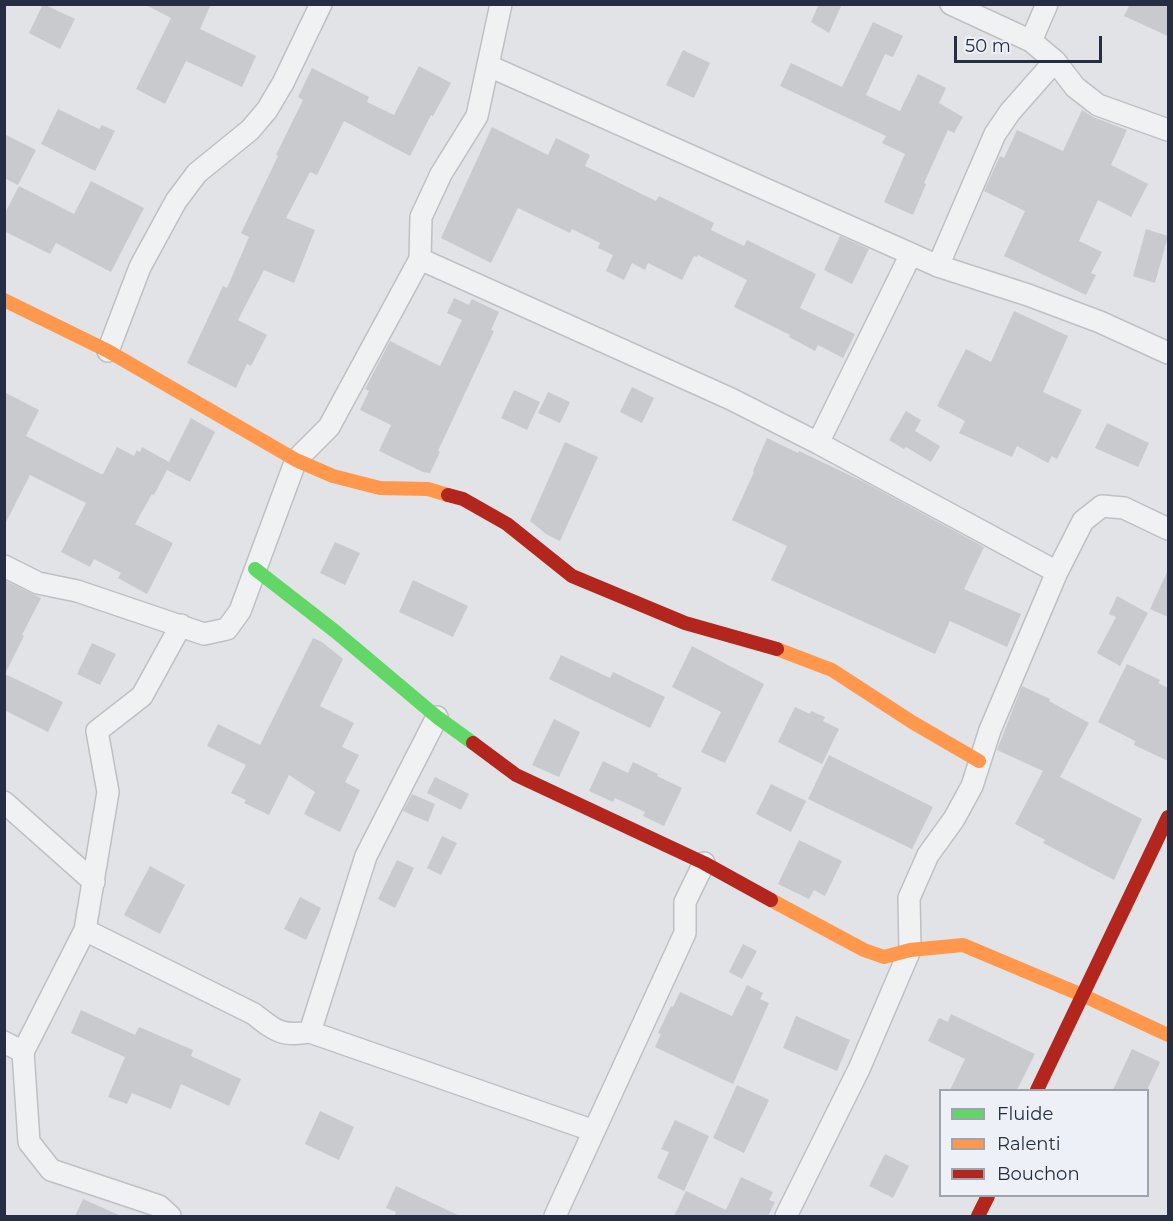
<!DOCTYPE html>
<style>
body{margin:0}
#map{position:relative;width:1173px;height:1221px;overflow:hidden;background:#e1e3e6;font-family:Montserrat,sans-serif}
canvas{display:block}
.frame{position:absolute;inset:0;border:6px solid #252e42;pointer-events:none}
.legend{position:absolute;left:939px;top:1089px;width:210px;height:108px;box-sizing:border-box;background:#edf1f7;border:2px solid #9da3af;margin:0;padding:8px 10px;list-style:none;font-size:18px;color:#252e42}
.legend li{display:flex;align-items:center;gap:12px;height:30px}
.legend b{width:30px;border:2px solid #9da3af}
.scale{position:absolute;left:954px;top:36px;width:148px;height:27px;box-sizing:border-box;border:3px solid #252e42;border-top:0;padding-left:8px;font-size:18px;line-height:21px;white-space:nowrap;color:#252e42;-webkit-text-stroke:4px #edf1f7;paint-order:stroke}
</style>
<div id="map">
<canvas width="1173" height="1221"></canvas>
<div class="frame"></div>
<ul class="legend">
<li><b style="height:8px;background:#63d668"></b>Fluide</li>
<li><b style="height:8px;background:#ff974d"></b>Ralenti</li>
<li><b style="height:8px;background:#b3261e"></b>Bouchon</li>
</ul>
<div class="scale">50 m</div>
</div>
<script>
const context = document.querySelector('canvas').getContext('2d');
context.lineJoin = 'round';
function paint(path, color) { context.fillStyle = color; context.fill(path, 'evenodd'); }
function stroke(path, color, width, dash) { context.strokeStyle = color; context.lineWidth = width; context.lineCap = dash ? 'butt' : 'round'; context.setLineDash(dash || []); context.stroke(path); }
paint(new Path2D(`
 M43,4L75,19L60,49L29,33Z
 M144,4H211L200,29L256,56L242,87L186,61L165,104L136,89L171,18Z
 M819,4H842L829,33L811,22Z
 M1130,4H1168V36L1124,16Z
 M873,22L903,36L893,57L885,54L866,95L900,111L918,74L946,88L939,103L963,117L954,133L948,130L924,183L926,184L913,215L884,202L905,154L882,143L886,136L780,86L791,63L842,87Z
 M683,50L710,63L694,98L666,85Z
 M419,66L451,83L433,116L431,115L410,156L344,121L317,175L310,172L286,218L315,230L294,283L264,270L238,320L267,335L251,366L247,364L236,388L187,363L223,286L227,288L249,237L241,233L278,156L276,155L303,100L298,97L312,68L369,97L367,102L394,115Z
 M58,109L99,129L102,125L115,131L95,171L41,144Z
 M1082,110L1093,117L1127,130L1111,165L1148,184L1131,217L1098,200L1079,241L1102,252L1091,273L1096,275L1086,295L1004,256L1025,211L984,191L1000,156L1004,158L1017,130L1063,151Z
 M492,127L548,155L556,138L590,155L585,166L656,201L659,196L714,223L711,230L744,246L747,240L816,274L800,308L855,334L843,358L818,345L815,351L789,337L790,335L734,307L747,280L698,255L697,257L694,256L682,280L648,263L645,270L632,263L624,280L606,271L613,255L598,248L600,243L572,229L570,233L518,208L491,263L441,238Z
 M4,134L36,150L18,185L4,178Z
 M91,181L144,208L111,272L56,243L50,254L4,231V215L19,186L74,214Z
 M1146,229L1168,236L1155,283L1133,276Z
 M840,236L869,249L852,284L824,270Z
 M454,298L469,305L472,299L499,312L491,330L494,331L438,451L440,452L430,473L423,472L379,451L391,425L360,410L369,391L365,389L390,341L440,366L462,320L447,313Z
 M1014,311L1068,336L1043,392L1082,410L1057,459L1052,456L1048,463L1017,446L1012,457L959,433L965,421L937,406L966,349L991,362Z
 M632,387L654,398L642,423L620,412Z
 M514,390L540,402L527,430L501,418Z
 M4,392L39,410L26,436L101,474H103L117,447L134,456L137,450L140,452L142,447L169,462L191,418L215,432L190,482L167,470L154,495L152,494L135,524L173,543L147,594L118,578L121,573L94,559L90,567L61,552L86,503L30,475L4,526Z
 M548,392L570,402L560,423L538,413Z
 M906,411L921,420L915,431L940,446L931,462L906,447L904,449L889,440Z
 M1107,423L1149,443L1138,467L1095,448Z
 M767,438L798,453L799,451L866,483L984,547L964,589L1021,614L1007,647L950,621L935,654L771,580L787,546L732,520L754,472L753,471Z
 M565,442L598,457L560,541L546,534L530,521Z
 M335,542L360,553L345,585L320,573Z
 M1168,570V617L1150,609Z
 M4,580L41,598L22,635L24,636L5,674L63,702L48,732L4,710Z
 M413,580L468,606L453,637L399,612Z
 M1117,596L1148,613L1120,666L1097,653L1116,617L1109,614Z
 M313,638L322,642L343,659L320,706L354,723L342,747L359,755L345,782L360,790L340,832L304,814L315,792L289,775L269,815L244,803L246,800L231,793L246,765L207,746L218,724L260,745Z
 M92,643L116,654L100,685L77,674Z
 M692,646L764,684L725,763L701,752L721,712L672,687Z
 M561,655L610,678L613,672L665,697L650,728L549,679Z
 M1127,664L1160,680L1158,683L1168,688V761L1134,745L1135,741L1098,722Z
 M1022,686L1050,699L1049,701L1089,723L1060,777L1142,819L1114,880L1043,843L1045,840L1015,824L1043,771L997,750Z
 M795,707L810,714L811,711L825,717L823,721L839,729L822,764L778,742Z
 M554,719L580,732L559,777L532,765Z
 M829,755L933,807L912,849L808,799Z
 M603,761L628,773L633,762L658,774L657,776L682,788L664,826L643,816L645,812L615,798L613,802L589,791Z
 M435,777L469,794L461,810L427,793Z
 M771,784L806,801L791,832L756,814Z
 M412,794L435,804L428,822L403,811Z
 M442,836L457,843L441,875L427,868Z
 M799,840L842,861L825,896L814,890L809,899L778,884Z
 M397,860L414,868L395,908L378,899Z
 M150,866L185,885L160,934L124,915Z
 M300,897L321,908L306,940L284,929Z
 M743,944L757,951L742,979L729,972Z
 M747,985L763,993L760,999L769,1003L733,1084L655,1047L661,1034L658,1033L671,1006L673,1007L680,992L732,1016Z
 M81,1010L135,1035L139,1027L193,1050L191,1056L241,1079L229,1106L181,1084L171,1109L132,1093L127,1104L108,1097L125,1057L71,1033Z
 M951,1014L1035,1054L1017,1090H950L965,1059L928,1041L939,1018L948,1022Z
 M796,1016L850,1040L837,1071L783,1048Z
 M1132,1049L1160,1062L1147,1090H1113Z
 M737,1085L769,1100L744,1153L713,1138Z
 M320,1111L354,1127L339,1160L305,1144Z
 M675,1120L709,1136L684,1191L657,1178L669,1152L661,1149Z
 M885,1154L909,1166L893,1198L869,1186Z
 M741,1177L773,1192L769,1200L775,1202L768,1216H674L686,1191L726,1210Z
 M396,1186L460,1216H395L396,1212L386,1208Z
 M83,1199L121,1216H75Z`), '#c8cace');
const street = new Path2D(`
 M951,4L1031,41L1055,61L1075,87L1098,105L1168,130
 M1031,41L1047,4
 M489,66L938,266L1028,295L1100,322L1168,353
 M420,259L731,399L818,443L1057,572
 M938,266L995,134L1010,112L1055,61
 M108,351L140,267L176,201L197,173L250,130L267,110L283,83L321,4
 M818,443L911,254
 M4,566L38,583L77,591L204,634L227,629L240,611L296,460L329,427L420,259L421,217L441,174L477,116L501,4
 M4,802L94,882
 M85,930L254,1014C275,1031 282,1037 310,1032L594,1131
 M310,1032L366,856L437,717
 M4,1042L23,1052L29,1142L51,1170L159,1206L170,1216
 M23,1052L85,930L108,792L97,731L142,696L181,625
 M555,1216L685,933V902L704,863
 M786,1216L859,1069L910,950L909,898L928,855L954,819L972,786L990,730L1057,572L1083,521L1102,506L1124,508L1168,529`);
stroke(street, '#bec0c4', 24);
stroke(street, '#f0f1f3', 21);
stroke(new Path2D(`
 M255,569L336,632L437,717L473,743`), '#63d668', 14);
stroke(new Path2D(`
 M4,300L108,351L296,460L333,476L380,488L428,489L448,495
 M777,649L832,670L912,722L979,761
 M771,900L864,950L884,957L910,950L963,945L1082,995L1168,1035`), '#ff974d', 14);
stroke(new Path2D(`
 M448,495L463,499L507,524L572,576L685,623L777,649
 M473,743L516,775L704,863L771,900
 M1037,1090L1168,817
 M978,1216L988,1196`), '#b3261e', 14);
</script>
